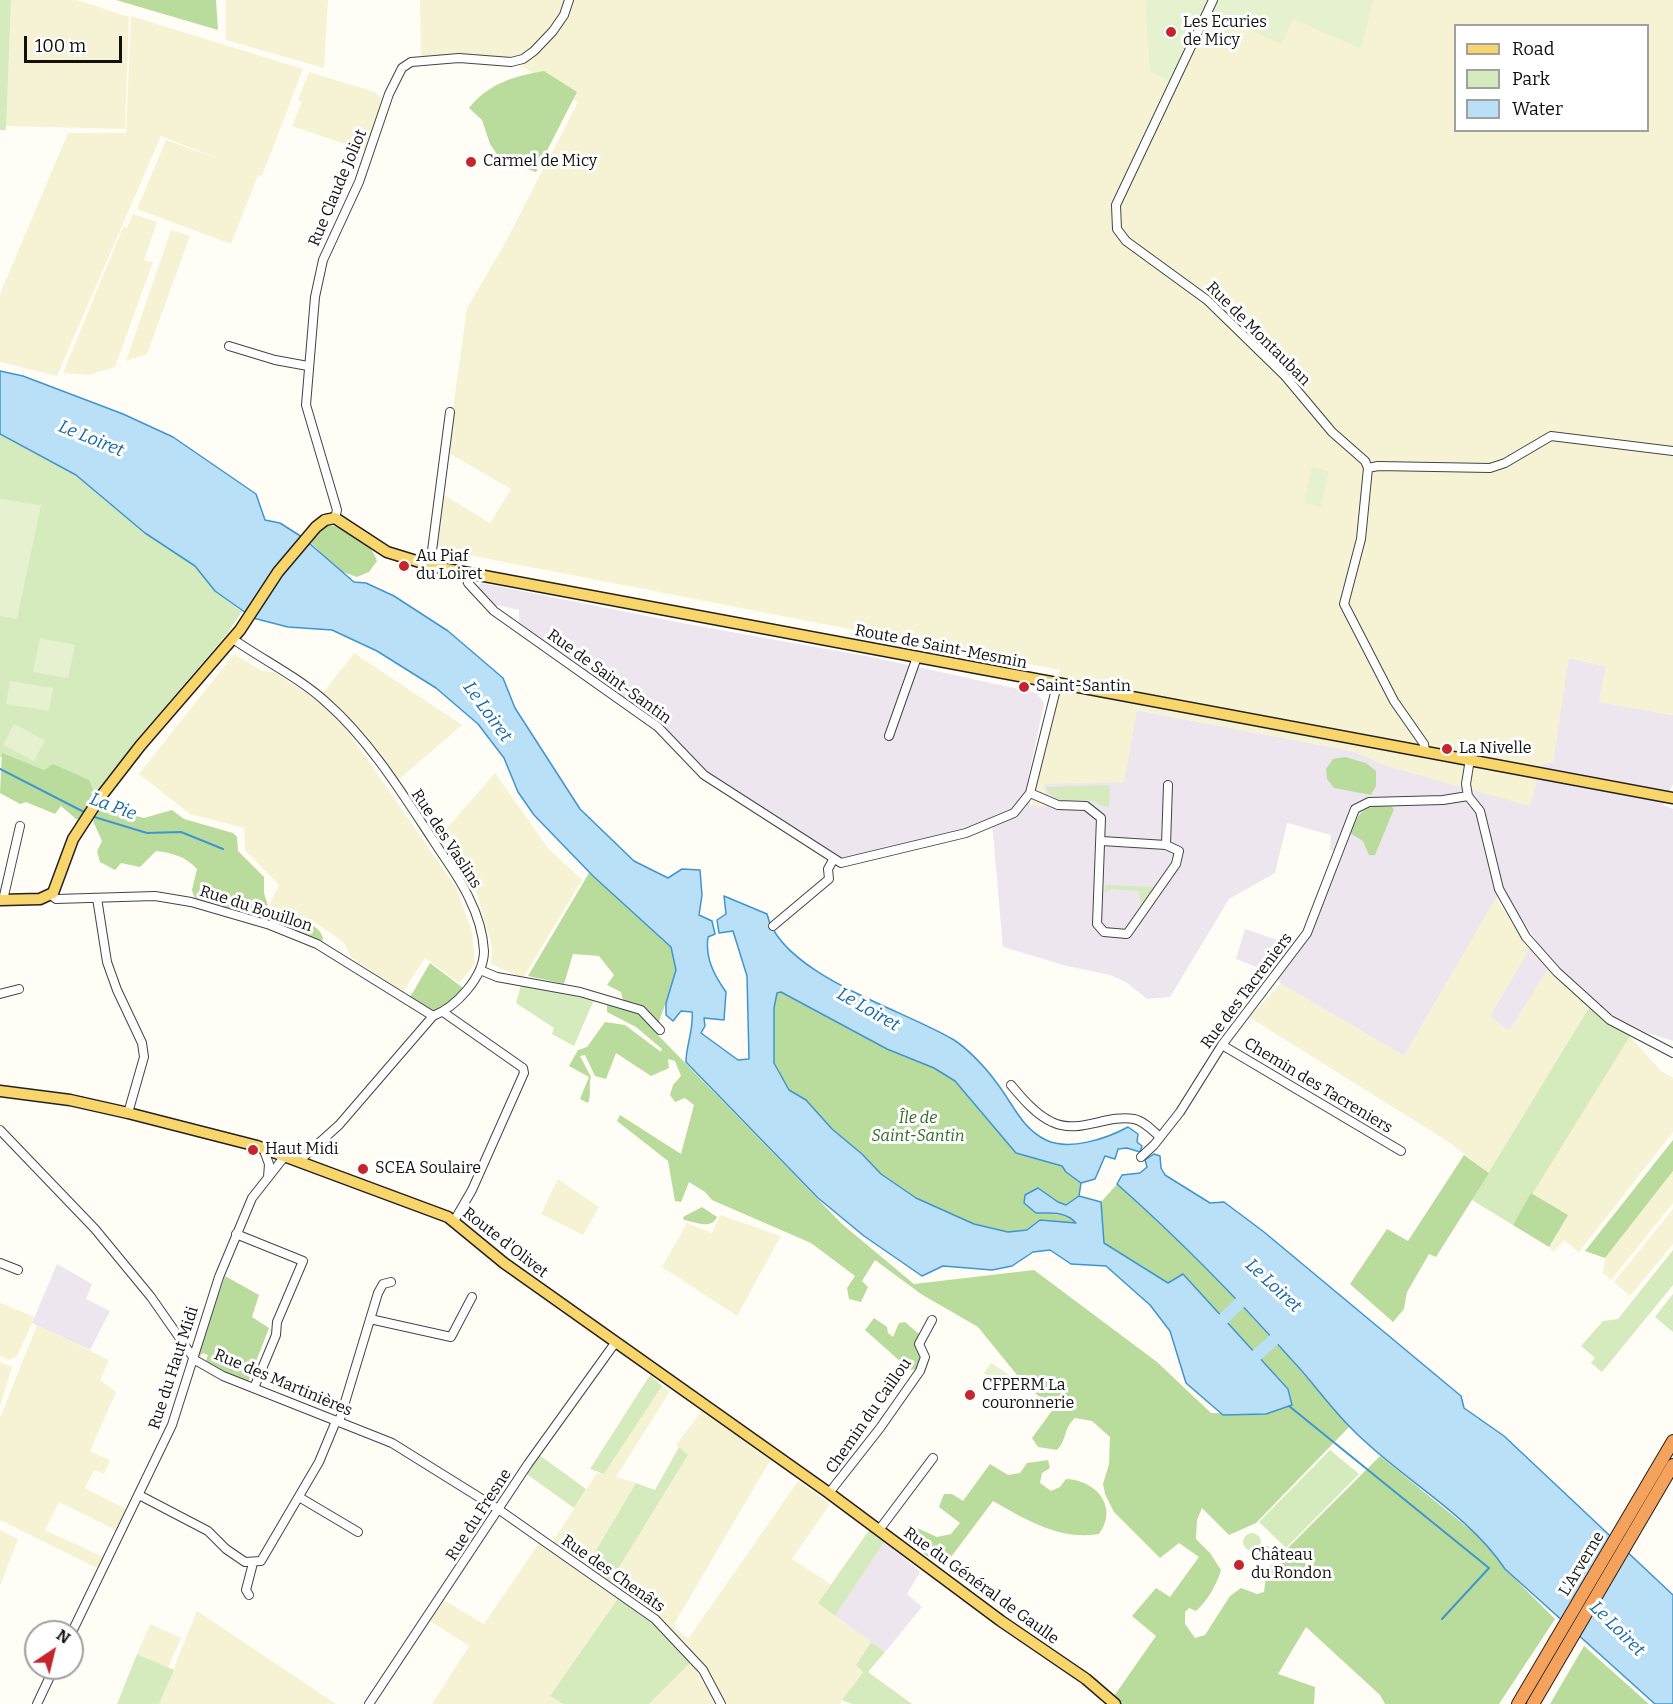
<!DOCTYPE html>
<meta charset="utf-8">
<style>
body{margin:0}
#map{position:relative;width:1673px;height:1704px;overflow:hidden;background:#fffdf5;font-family:Bitter,serif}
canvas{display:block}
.legend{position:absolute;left:1454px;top:24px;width:195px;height:108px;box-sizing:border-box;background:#fff;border:2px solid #a0a0a0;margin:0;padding:8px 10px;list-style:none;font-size:18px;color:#111}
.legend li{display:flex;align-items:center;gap:12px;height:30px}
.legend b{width:30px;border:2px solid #a0a0a0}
.north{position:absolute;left:24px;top:1620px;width:60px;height:60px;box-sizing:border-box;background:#fff;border:2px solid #a0a0a0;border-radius:50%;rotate:35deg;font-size:16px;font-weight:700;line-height:24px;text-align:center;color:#111}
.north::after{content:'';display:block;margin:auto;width:21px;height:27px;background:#c4262e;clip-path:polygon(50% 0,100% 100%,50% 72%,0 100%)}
.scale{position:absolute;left:24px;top:36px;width:98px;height:27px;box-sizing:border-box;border:3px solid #111;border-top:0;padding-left:8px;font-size:18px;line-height:21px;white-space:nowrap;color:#111;-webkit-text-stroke:4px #fff;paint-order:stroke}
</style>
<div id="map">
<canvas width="1673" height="1704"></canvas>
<ul class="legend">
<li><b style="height:8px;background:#f9d66b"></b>Road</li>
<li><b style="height:16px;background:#d5ebbd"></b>Park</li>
<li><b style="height:16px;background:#b9e0f7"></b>Water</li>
</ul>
<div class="north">N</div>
<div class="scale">100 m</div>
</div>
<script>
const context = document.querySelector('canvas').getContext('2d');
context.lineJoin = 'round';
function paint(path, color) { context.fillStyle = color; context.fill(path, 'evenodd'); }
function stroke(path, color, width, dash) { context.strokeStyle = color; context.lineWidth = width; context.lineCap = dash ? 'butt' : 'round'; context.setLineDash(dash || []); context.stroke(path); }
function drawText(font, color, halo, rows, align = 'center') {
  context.font = font + ' Bitter,serif'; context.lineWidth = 6; context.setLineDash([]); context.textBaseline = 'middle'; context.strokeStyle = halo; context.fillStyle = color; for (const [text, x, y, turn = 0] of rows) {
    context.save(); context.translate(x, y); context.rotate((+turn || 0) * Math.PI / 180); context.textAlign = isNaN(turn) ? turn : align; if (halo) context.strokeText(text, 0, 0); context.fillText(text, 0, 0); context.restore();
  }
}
paint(new Path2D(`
 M481,583L687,624L871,657L1037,693L1044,704L1026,788L1031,806H1046L1044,784L1136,710L1353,751L1390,767L1541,765L1553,761L1568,658L1606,666L1600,702L1673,715V784L1663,805L1673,809V1041L1645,1032L1615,1017L1594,1002L1508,1031L1490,1016L1529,949L1539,945L1502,889L1404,1056L1281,984L1274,974L1236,959L1245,929L1301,948L1336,851L1330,850L1331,835L1287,823L1275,873L1229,899L1170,997L1147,999L1126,982L1110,975L1067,966L1003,947L992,822L839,860L713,782L658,727L519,626V610L497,605L495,609L476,590Z
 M57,1264L92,1284L86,1299L110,1311L90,1350L32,1323Z
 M885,1541L920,1572L907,1594L922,1607L885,1652L835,1616Z`), '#eee6ef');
paint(new Path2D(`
 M11,0H77L129,17L125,129L6,126Z
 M226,0H328L324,68L226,40Z
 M420,0H1673V715L1599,702L1606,666L1569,658L1553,761L1541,765L1530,806L1390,767L1353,751L1137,710L1124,782L1044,784L1046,807L1031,806L1060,670L433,548L441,493L490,523L511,489L447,452L467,308L504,245L578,102L518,64L421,59ZM1456,26H1648V130H1456Z
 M131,16L303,69L262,176L258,175L231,244L137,209L166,140L219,159L161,136L57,376L0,362V294L68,133H126Z
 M309,72L375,92L381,98L376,125L365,151L292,126L302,102L298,100Z
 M133,214L157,222L144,260L153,262L115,367L89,375L63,373L123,227L127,228Z
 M171,230L190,236L147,354L126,361Z
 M354,653L462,725L397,781L342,710L323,693Z
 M234,654L262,671L274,672L320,702L344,726L457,889L472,932L475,964L459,983L425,958L403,992L352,958L344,943L312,920L269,905L279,885L245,850L244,828L190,814L139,774Z
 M495,773L548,848L582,880L523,978L491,964L492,946L476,891L442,834Z
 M1496,898L1529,949L1490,1016L1509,1031L1549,967L1590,1006L1489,1173L1447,1141L1249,1017L1281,984L1404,1056Z
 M1630,1036L1661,1071L1673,1078V1132L1579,1252L1564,1240L1554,1252L1549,1247L1567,1215L1531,1193Z
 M1673,1171V1203L1611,1280L1603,1273L1605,1258Z
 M558,1179L599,1207L583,1235L541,1214Z
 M1673,1209V1244L1630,1296L1614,1282Z
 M720,1215L781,1236L737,1316L662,1267L687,1223L712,1233Z
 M0,1303L35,1317L17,1356L10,1360L0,1356Z
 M37,1325L109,1360L100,1380L116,1392L90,1451L110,1460L104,1474L94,1470L85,1488L126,1509L116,1530L59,1502L45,1530L103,1557L97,1568L0,1520V1418Z
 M0,1362L12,1367L0,1406Z
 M662,1386L670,1391L616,1477L636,1483L586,1567L552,1543L597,1473L604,1474Z
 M702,1410L771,1459L673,1626L688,1639L798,1481L830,1504L792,1559L831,1584L818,1603L871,1642L856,1665L863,1671L840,1704H725L704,1667L685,1643L610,1582L688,1455L676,1445Z
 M0,1530L18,1539L0,1586Z
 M540,1542L619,1597L551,1695L563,1704H432L469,1646L430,1621L444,1600L484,1624Z
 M197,1611L336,1704H159Z
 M150,1624L181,1638L168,1668L137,1654Z
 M691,1662L716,1704H649Z`), '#f6f3d4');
paint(new Path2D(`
 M0,0H11L6,130H0Z
 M0,434L76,475L145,533L195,566L215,591L242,612L226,635L134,743L88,809L0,757Z
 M1110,785L1109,807C1101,807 1099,803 1091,801C1073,797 1055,808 1046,787Z
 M1105,885L1154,887L1144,904L1141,905L1139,891L1111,889L1105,893Z
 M521,985L594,1000L574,1046L552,1034L554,1028L516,1003Z
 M1590,1006L1630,1036L1513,1225L1472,1200Z
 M1673,1250V1285L1602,1372L1591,1363L1595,1358L1581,1346L1603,1321L1618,1319Z
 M1673,1294V1332L1655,1317Z
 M650,1375L662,1386L604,1474L590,1469Z
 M679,1447L688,1455L610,1582L586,1567L636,1483L655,1490Z
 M1330,1450L1359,1474L1286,1548L1259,1522Z
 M538,1454L586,1489L574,1508L525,1473Z
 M870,1529L885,1541L835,1616L818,1603Z
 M1243 1542a9 9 0 1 1 18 0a9 9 0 1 1-18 0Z
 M1255 1554a9 9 0 1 1 18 0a9 9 0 1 1-18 0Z
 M619,1597L667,1634L691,1662L649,1704H563L550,1696Z
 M871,1642L885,1652L868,1672L912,1704H852L842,1700L863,1672L856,1665Z
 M137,1654L174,1670L159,1704H117Z`), '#d5ebbd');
paint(new Path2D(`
 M116,0H216L218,30Z
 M544,71L577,92L536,172L501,160L490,144L482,120L469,108C488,84 514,76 544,71Z
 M328,525C347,528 371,541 377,561L369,572L357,577L340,571L310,542L318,530Z
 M2,753L44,770L53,764L89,780L95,794L80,819H76L61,806L55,814L26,802L20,804L0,793Z
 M1345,757L1366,763L1376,771V786L1371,795L1334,788L1327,779L1326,769L1333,759Z
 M1389,804L1394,809L1375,855H1369L1363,841L1350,833C1361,808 1363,808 1389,804Z
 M105,808L144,818L172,810L184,819L233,833L237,837L238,851L264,877V893L269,909C283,913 324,922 323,941L195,899L192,890L197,869C185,856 172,853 156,851L140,867L121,863L115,870L100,862L97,851L102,841L93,821L99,811Z
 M589,873L671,947L677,973L655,1032L842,1224L914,1284L1034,1270L1157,1362L1211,1413L1266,1414L1292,1405L1289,1389L1183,1275L1168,1284L1104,1243L1101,1202L1117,1184C1201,1259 1277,1341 1349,1427L1256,1523L1229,1535L1202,1508L1197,1520L1196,1539L1210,1553L1221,1570C1217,1584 1208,1600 1196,1611L1189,1608L1185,1612V1624L1195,1638L1205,1635L1230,1596L1241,1588L1257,1594L1264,1592L1267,1569L1380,1456L1489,1545L1506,1570L1555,1619L1499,1704H1385L1380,1695L1306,1627L1278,1674L1315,1687L1314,1704H1121L1114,1696L1156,1636L1132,1616L1156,1588L1170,1597L1199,1557L1179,1543L1160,1558L1114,1512L1105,1494L1103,1484L1109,1464L1110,1437L1092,1421L1075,1418C1063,1429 1067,1440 1057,1450L1038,1447L1032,1438L1054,1408L1026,1386L978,1327L921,1294L875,1260L862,1281L868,1287L861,1302L849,1299L847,1288L855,1276L811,1243L712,1200L705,1192L689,1182L681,1202L675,1201L668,1161L617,1121L620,1115L681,1154L694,1105L685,1098L675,1102L670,1095L673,1085L681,1076L675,1061L668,1059L669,1068L651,1076L616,1053L606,1079L595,1076L585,1055L580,1056L591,1077C588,1086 592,1094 588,1103L580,1099L589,1077L569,1066L578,1050L587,1047L605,1022L625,1025L661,1052L662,1049L636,1027L607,1012V1002L623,1000L621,992L607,985L614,975L599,956L573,954L564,984L528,976Z
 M430,963L463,988L437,1015L409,999Z
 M782,992L887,1049L934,1068L955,1081L1016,1152L1062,1166L1066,1172L1081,1182L1079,1196L1066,1205L1058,1202L1038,1188L1036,1213L1066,1215L1076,1223L1040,1220L1027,1230L1008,1232L974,1224L916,1198L881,1174L862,1154L832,1129L806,1100L789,1090L774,1063V1008L777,993Z
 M1673,1140V1171L1605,1258L1585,1251Z
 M1464,1155L1489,1173L1436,1257L1429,1254L1407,1292L1404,1309L1393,1322L1350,1284L1387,1229L1408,1241Z
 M1531,1193L1568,1215L1549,1247L1513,1225Z
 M702,1207L717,1217C711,1230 696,1222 684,1220L683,1217Z
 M225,1276L259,1295L252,1317L269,1328L248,1382L221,1372L206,1361L208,1355L203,1353L199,1357L197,1355Z
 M874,1318L887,1327L888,1333L893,1337L899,1323L905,1322L919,1334L916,1341L921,1363L916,1369L910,1370L865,1330Z
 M1048,1460L1050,1468L1042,1473L1040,1483L1051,1491L1060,1487L1066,1479C1096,1480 1119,1507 1099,1534C1060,1541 1025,1519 993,1501L951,1557L935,1562L906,1540L915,1527L937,1537L951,1534L960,1523L939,1507L944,1494H952L963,1501L990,1464L1008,1475L1020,1473L1027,1463Z
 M1584,1646L1649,1704H1550Z`), '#b9dc9c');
paint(new Path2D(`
 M1145,0H1373L1361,49L1293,19L1282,44L1204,11L1170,81L1150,72Z
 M1312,467L1329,471L1321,507L1304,503Z
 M0,499L41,505L17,619L0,616Z
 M40,638L75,645L68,678L33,672Z
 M10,681L53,688L49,711L6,704Z
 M14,724L45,740L34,761L3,745Z
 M991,1363L1008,1374L1001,1385L984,1373Z`), '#e6f2cf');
const water = new Path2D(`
 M0,371L23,376L123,414L173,437L256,494L265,520L280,523L302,537L354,582L366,583L394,596L448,631L503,678L515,708L580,809L634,861L668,878L682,869L700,870L702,895L699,915L712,921L715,934L708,937C705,958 714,975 726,992L724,1020L704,1018L705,1026L701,1033L738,1060L749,1059L747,976L733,931L719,933L717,920L726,914L724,896L767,914C781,975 905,1010 954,1040C968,1049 986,1068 996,1082C1012,1102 1021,1128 1046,1140C1069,1151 1106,1139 1128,1127L1138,1134L1137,1142L1142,1146L1140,1152L1127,1148L1118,1149L1115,1159L1105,1156L1095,1179L1081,1183L1079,1196L1101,1202L1104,1243L1168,1283L1183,1274L1288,1389L1292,1405L1266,1414L1223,1415L1186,1383L1170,1331L1150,1305L1106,1266L1071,1264L1050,1250L1033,1252L1012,1266L992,1270L943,1266L922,1276L864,1236L818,1198L686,1062C686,1045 694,1029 692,1012L681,1011L673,1021L666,1015V1003L676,970L671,947L593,876L534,815L518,792L504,758L478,724L436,688L377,651L332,630L288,627L253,618L215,591L195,566L145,533L76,475L0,434ZM781,992L887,1049L934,1068L955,1081L1016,1153L1062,1166L1066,1172L1081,1183L1079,1196L1066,1205L1058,1202L1038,1188L1025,1195L1024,1203L1036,1213C1050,1213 1066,1211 1076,1223L1040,1220L1027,1230L1008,1232L974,1224L916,1198L881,1174L862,1154L832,1129L806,1100L789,1090L774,1063V1008L777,993Z
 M1154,1154L1160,1156L1161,1168L1165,1175L1210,1203L1224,1202L1264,1232L1461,1396L1464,1408L1504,1436L1673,1595V1704H1655L1505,1569C1468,1513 1398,1477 1351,1428C1329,1406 1312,1381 1291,1359C1236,1297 1179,1239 1117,1184L1122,1175L1140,1173L1147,1167L1145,1160Z`);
paint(water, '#b9e0f7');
stroke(water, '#3f96cf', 1.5);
stroke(new Path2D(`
 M0,769L86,813
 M91,816L147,833L181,832L223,849
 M1289,1406L1489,1568L1442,1619`), '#3f96cf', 2);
stroke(new Path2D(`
 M1214,1328L1251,1292
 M1245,1356L1250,1361L1286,1329`), '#b9e0f7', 12);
const minor = new Path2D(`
 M1213,0L1116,205L1117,229L1126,241L1207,300L1285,376L1332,432L1365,461L1368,468
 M229,346L275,360L308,366
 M1368,468L1378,466L1490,468L1505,463L1551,436L1673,451
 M1368,468L1361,539L1344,604L1394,701L1424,744L1425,750
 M335,518L337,510L306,405L315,297L323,260L359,182L389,94L402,68L411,62L459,58L511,62L523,59L534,51L553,31L564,15L569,0
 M430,566L450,412
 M465,572L468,583L494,611L658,727L704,775L841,863L966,833L1014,813L1030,793L1057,685
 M233,639C263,660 300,678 327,703C369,740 402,793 433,840C445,859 460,878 469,898C477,914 483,933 484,951C484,977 456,1007 433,1016L339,1125L299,1161
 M889,736L917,657
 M1470,759L1466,784L1468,796L1480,811L1499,889L1526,937L1557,972L1610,1020L1673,1053
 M1030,793L1058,805L1086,806L1101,818L1097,924L1104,932L1127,934L1176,864L1179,851L1166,845L1102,841
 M1166,845L1168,785
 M51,895L56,899L155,896L191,902L270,925L317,944L433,1016
 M97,898L107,962L117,990L142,1043L144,1057L128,1113
 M3,900L20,826
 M773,926L829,879L828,869L833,860
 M480,970L497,977L580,992L641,1010L660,1030
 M0,994L19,989
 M443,1012L523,1068L524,1073L472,1190L454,1221
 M1222,1045L1401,1151
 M1011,1085C1022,1098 1036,1115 1052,1122C1079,1135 1106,1114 1134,1119C1144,1121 1153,1131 1160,1137
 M0,1130L95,1229L151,1297L195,1360L223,1376L392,1443L498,1509L655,1619L703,1670L721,1704
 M263,1148L269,1164L268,1177
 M1141,1157L1154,1145L1180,1112L1222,1045L1307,933L1355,809L1369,802L1443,800L1468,796
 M236,1234L303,1261L277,1322L276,1335L254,1388
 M0,1263L18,1270
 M370,1319L451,1337L472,1297
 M339,1422L378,1293L383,1284L391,1282
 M829,1493L880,1428L920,1371L925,1357L919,1344L932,1320
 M139,1495L208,1531L226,1549L245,1562L261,1561L319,1462L336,1421
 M299,1497L358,1532
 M879,1530L933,1458
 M249,1595L246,1590L253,1563
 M72,1632L172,1425L219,1277L252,1198L285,1156
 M37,1704L54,1668
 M369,1704L528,1464L615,1343`);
const major = new Path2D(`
 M0,900L40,899L53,893L73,839L99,799L140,746L240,630L278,572L316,527L325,520L335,518L387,552L436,567L1673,798
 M0,1091L70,1100L128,1113L257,1146L448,1217L504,1263L829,1493L1001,1621L1086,1679L1115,1704`);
const highway = new Path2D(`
 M1518,1704L1673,1441
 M1533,1704L1673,1465`);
stroke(minor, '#444', 10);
stroke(major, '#222', 13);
stroke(highway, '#222', 14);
stroke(minor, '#fff', 8);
stroke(major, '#f9d66b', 10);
stroke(highway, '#f5a25d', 12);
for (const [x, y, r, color] of [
 [1171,32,6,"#c4262e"],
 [471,162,6,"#c4262e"],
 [404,566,6,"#c4262e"],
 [1024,687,6,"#c4262e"],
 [1447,749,6,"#c4262e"],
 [253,1150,6,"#c4262e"],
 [363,1169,6,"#c4262e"],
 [970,1395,6,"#c4262e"],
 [1239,1565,6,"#c4262e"]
]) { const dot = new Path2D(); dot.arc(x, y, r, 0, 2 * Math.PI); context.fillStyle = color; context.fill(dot); stroke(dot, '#fff', 2); }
drawText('16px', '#111', '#fff', [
 ["Les Ecuries",1183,23],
 ["de Micy",1183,41],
 ["Carmel de Micy",483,162],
 ["Au Piaf",416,557],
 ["du Loiret",416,575],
 ["Saint-Santin",1036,687],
 ["La Nivelle",1459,749],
 ["Haut Midi",265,1150],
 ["SCEA Soulaire",375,1169],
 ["CFPERM La",982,1386],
 ["couronnerie",982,1404],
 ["Château",1251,1556],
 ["du Rondon",1251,1574]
], 'left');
drawText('16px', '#111', '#fff', [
 ["Rue Claude Joliot",338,188,-67],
 ["Rue de Montauban",1258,334,45],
 ["Route de Saint-Mesmin",941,647,11],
 ["Rue de Saint-Santin",609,677,36],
 ["Rue des Vaslins",446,839,57],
 ["Rue du Bouillon",256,909,18],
 ["Rue des Tacreniers",1247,991,-53],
 ["Chemin des Tacreniers",1318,1086,31],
 ["Route d'Olivet",505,1243,38],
 ["Rue du Haut Midi",174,1368,-72],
 ["Rue des Martinières",283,1383,23],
 ["Chemin du Caillou",869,1416,-55],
 ["Rue du Fresne",479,1515,-57],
 ["L'Arverne",1582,1564,-59],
 ["Rue des Chenâts",613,1574,35],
 ["Rue du Général de Gaulle",981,1586,36]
]);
drawText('italic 16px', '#2f6b1f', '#fff', [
 ["Île de",918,1119],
 ["Saint-Santin",918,1137]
]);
drawText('italic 18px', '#1768a6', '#fff', [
 ["Le Loiret",91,439,22],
 ["Le Loiret",487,712,54],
 ["La Pie",113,807,20],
 ["Le Loiret",868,1010,30],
 ["Le Loiret",1273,1286,43],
 ["Le Loiret",1617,1629,45]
]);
</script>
